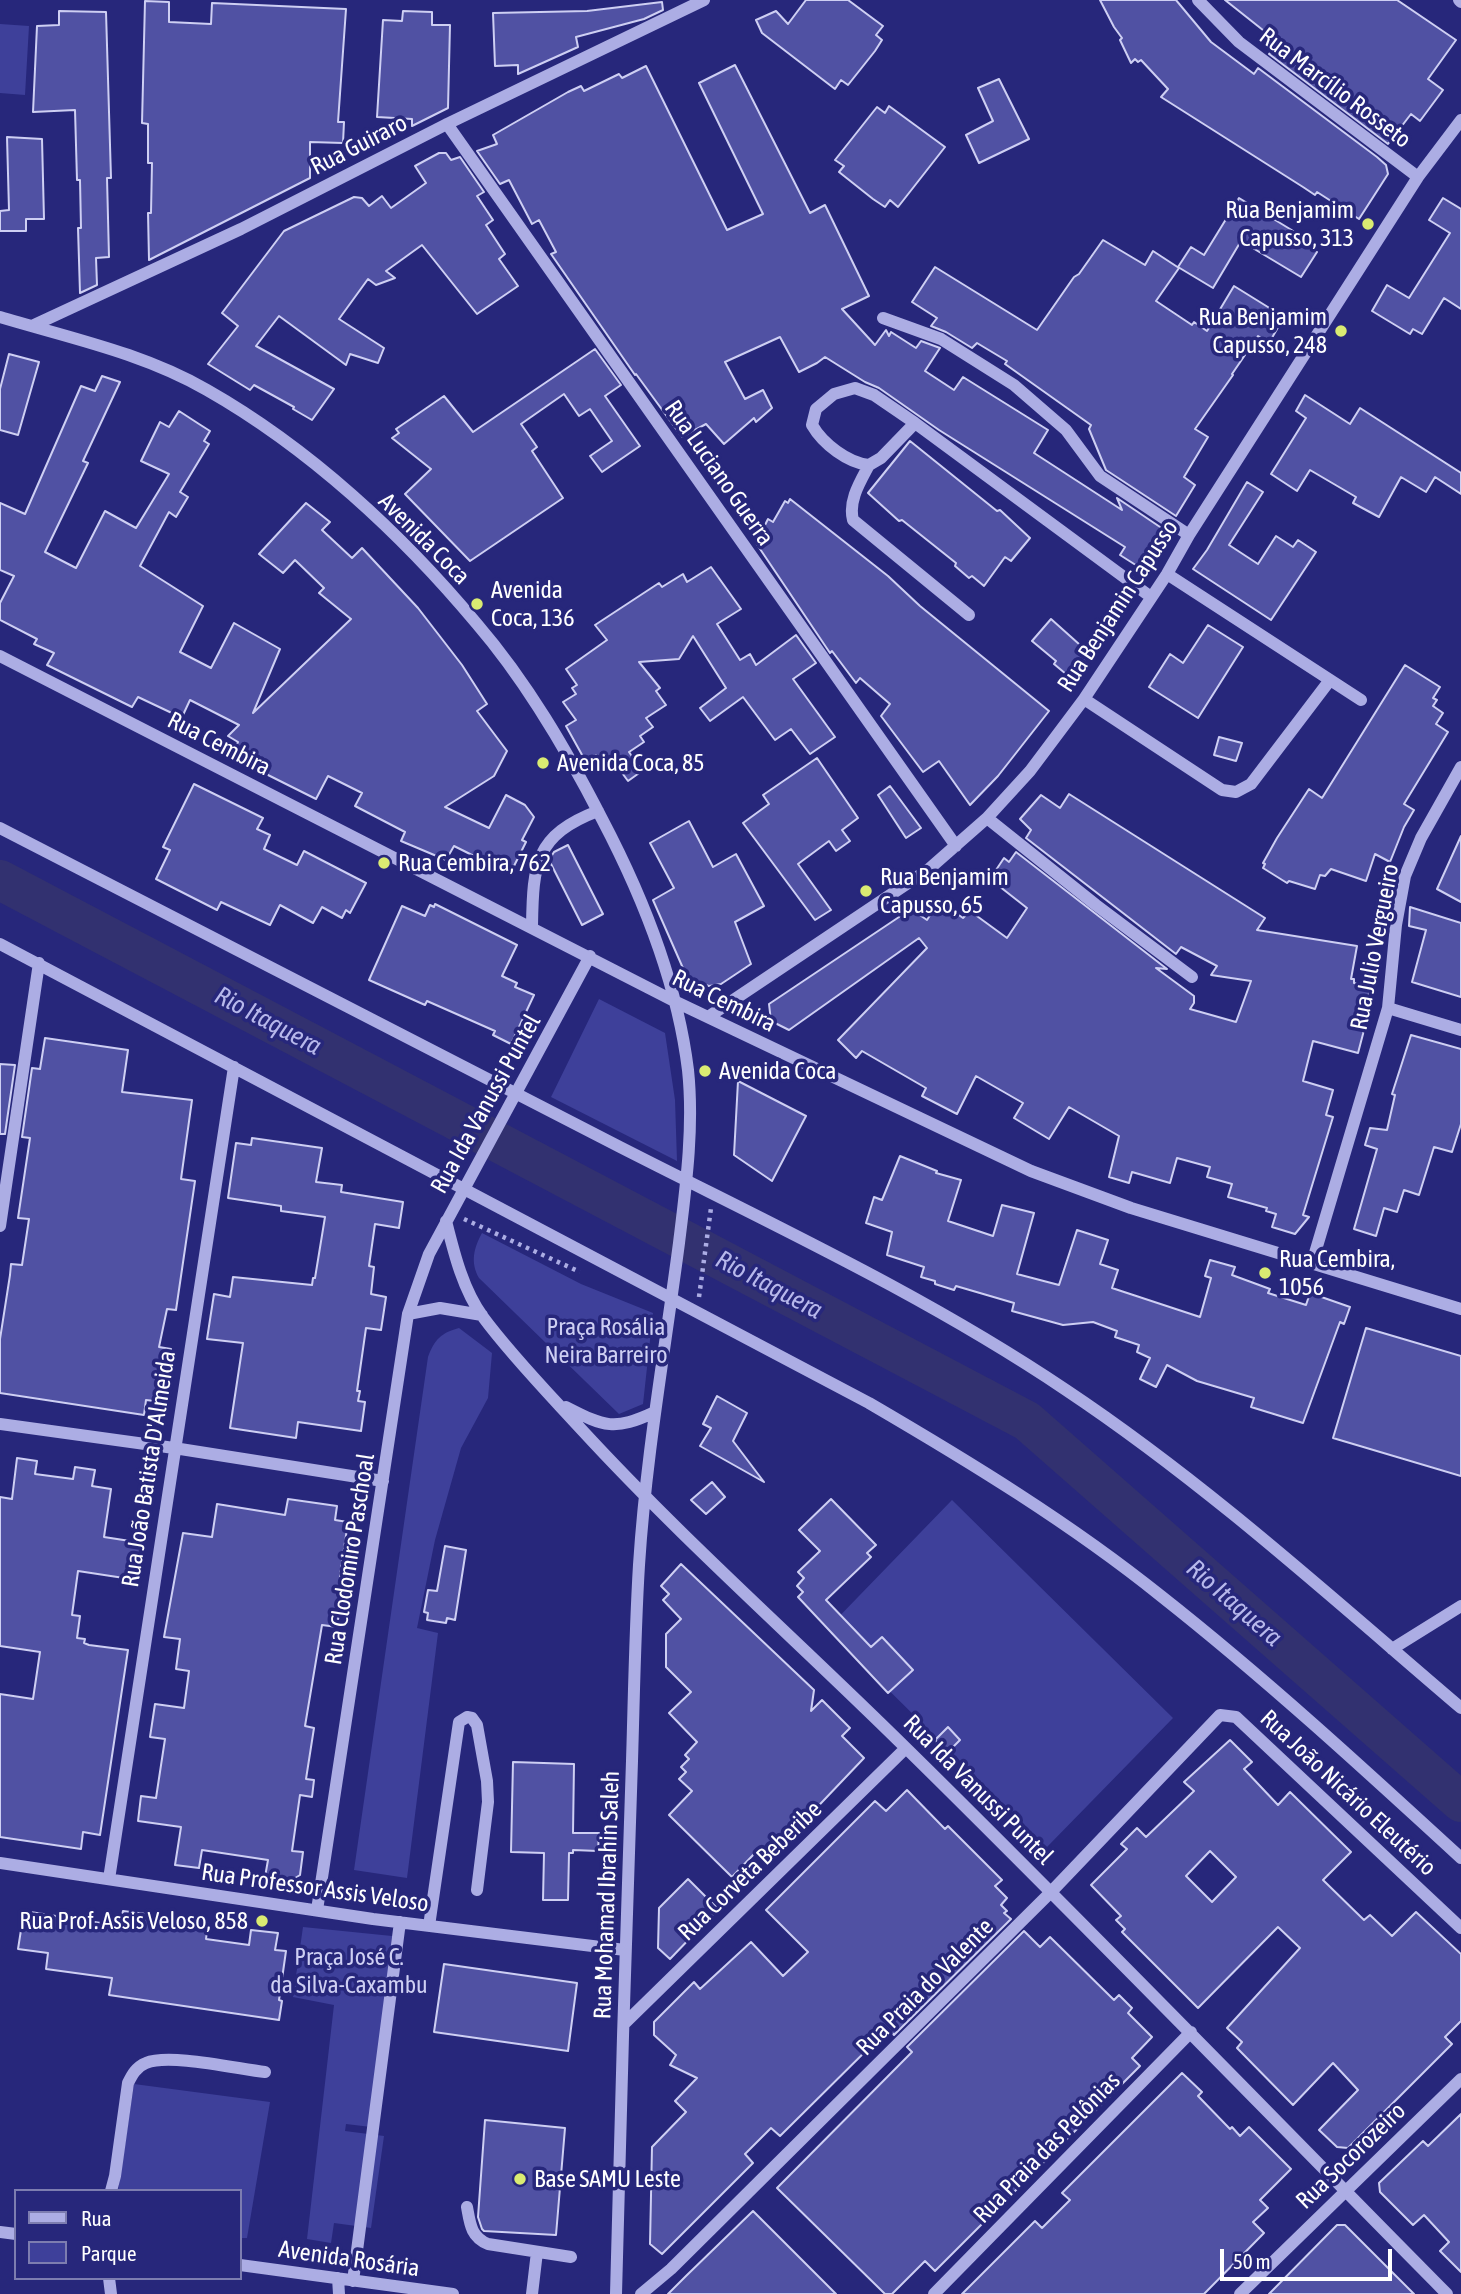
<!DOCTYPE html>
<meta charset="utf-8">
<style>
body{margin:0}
#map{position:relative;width:1461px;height:2294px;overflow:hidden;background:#27277b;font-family:"Asap Condensed",sans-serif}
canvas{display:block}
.legend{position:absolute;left:14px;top:2189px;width:228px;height:91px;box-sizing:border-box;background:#27277b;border:2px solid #7d7db0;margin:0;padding:9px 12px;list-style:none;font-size:21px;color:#fff}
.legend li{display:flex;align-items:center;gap:14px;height:35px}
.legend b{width:35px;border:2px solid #7d7db0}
.scale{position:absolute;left:1220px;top:2249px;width:172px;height:32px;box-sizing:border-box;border:4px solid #fff;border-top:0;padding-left:9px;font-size:21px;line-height:24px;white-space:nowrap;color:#fff;-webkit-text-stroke:5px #27277b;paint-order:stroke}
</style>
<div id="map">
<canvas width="1461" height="2294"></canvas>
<ul class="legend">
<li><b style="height:9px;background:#acade4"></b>Rua</li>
<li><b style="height:19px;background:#3e409a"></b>Parque</li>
</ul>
<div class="scale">50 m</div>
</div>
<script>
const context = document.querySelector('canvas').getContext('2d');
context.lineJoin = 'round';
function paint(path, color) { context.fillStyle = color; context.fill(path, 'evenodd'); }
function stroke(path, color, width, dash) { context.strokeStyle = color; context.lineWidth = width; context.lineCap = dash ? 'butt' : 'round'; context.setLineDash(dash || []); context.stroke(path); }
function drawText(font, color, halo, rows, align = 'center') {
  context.font = font + ' "Asap Condensed",sans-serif'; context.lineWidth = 7; context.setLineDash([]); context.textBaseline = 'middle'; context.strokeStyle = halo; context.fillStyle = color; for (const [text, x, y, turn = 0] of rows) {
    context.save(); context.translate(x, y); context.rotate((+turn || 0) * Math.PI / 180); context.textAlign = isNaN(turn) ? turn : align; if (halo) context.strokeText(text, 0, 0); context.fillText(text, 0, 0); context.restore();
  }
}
paint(new Path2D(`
 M0,24L29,26L25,95L0,93Z
 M599,999L665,1033L675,1100L677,1161L551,1097Z
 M482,1233L581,1284L653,1313L643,1404L619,1414L479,1278C470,1262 474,1248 482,1233Z
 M459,1328L492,1353L488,1398L461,1448L435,1540L417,1628L438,1633L407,1878L354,1870L428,1357C435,1339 441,1333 459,1328Z
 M952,1500L1173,1718L1047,1847L827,1629Z
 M303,1927L392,1936L371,2127L346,2124L345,2131L384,2136L371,2228L334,2223L331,2243L307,2239L334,2005L293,1997Z
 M134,2084L270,2102L247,2238H240V2191H118Z`), '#3e409a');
stroke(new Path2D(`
 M0,880L1027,1421L1461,1802`), '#323170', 40);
const building = new Path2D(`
 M806,0H848L883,26L876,35L882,40L875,51L848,85L841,80L835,89L762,33L756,20L776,11L788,24Z
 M1100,0H1176L1211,42L1254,74L1258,68L1377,157L1386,165L1388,174L1359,219L1317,192L1315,195L1303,187L1161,97L1168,89L1141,60L1138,62L1135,59L1131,63L1120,40L1122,38L1114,27Z
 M1225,0H1397L1456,40L1428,79L1443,90L1420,121L1411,114L1388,144L1269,54L1278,42Z
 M145,1L169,2V22L211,24L212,3L346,9L338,122H344L343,143L310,142V178L149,260L148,213H151L152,163H148V124L142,123Z
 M662,2L663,10L644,19L576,37L578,47L518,74V65L495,66L493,13L587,11Z
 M59,11L106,12L111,178H107L109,257L96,258L97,285L80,293L78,228H81L80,180H77L75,110L33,112L37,26L59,25Z
 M403,11L432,12V25H450L448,108L412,126V119L377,117L383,20L402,21Z
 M735,65L810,213L825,205L869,296L842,309L875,345L886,330L889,336L891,332L916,348L921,341L940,348L925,371L954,390L963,377L1048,430L1034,453L1122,510L1117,498L1166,531L1142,569L1120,555L1125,547L939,430L879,388L865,382L825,357L817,363L799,372L780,337L725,362L745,399L763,390L772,408L756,422L754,418L724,444L706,424L682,437L636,374L635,375L551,254L556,252L539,220L532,224L509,180L500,184L477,151L497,144L493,135L568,92L581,86L584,91L619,74L622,78L646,66L727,230L763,214L699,83Z
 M999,79L1029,139L979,163L966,135L993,121L978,88Z
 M889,106L945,147L898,207L890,200L885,207L873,199L839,172L844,166L835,160L877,107L885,113Z
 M7,137L42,139L44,219H26V231H0V211L9,210Z
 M439,153H446L451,160L460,157L484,192L477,196L493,220L486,225L505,254L499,259L518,286L477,314L422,245L386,271L395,278L376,285L368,279L339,319L384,348L378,363L350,354L346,365L279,316L256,346L334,389L312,420L293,409L294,407L254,385L250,390L208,364L238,326L222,313L284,231L354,197L362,198L369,206L382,196L391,208L426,183L415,166Z
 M1239,198L1308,240L1305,245L1317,252L1301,277L1241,241L1213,288L1178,267L1191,247L1204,255Z
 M1443,198L1461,209V309L1444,298L1422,334L1413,329L1410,334L1372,311L1387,285L1409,298L1450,233L1429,220Z
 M1103,240L1145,265L1153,251L1179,268L1156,301L1192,325L1194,322L1207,331L1234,286L1284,317L1269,343L1258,336L1232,374L1233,375L1195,429L1208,437L1184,477L1195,485L1176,516L1106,470L1089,429L1091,425L1005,364L1007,361L977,343L972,348L946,332L931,326L937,318L912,302L935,267L1037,330L1074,277L1079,274Z
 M595,349L621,385L605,396L640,446L602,472L590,456L612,441L590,409L579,416L564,394L521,424L537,447L532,451L563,498L470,561L405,494L431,469L392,438L399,433L396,429L444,396L473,432Z
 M9,354L39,362L18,435L0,430V389Z
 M102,376L120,382L83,461L88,463L45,552L76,568L105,511L136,528L169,474L141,461L160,422L169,427L179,411L199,424L210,431L204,441L209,444L180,492L188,497L176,517L169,512L140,566L203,606L180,652L211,668L234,623L280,649L253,713L351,619L319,593L324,588L295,560L283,573L259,554L306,503L330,522L322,530L352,558L362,548L418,608L462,665L487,704L477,711L507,751L494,776L445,807L489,828L506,795L525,805L534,817L522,840L526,842L510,874L454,846L446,860L401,841L405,832L355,806L362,793L328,776L316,799L252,767L231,756L238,742L228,736L239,725L190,700L183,715L177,712L176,715L138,697L132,707L47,665L54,653L34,644L37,639L0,620V603L14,576L0,570V503L25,514L81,386L95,391Z
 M1305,395L1350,424L1360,408L1461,473V494L1435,477L1426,492L1401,477L1379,517L1353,503L1356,497L1310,470L1297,491L1271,474L1306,418L1296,411Z
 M910,441L997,511L1000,510L1030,538L1011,561L1005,557L984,586L972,576L969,578L955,566L956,563L902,520L899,521L868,493Z
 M1247,482L1263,492L1229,545L1258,564L1276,536L1293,547L1298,540L1316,552L1271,620L1193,569L1207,550Z
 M790,499L888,576L920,606L1049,711L998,776L970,805L939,761L923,772L881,716L890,704L860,678L856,683L832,651L830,653L756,543L768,519L773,522L785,501L788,503Z
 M711,567L741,609L717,624L740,660L750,654L756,665L796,635L816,663L793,679L835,737L810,754L791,729L775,740L743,697L710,721L700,708L726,688L693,636L679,659L639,662L660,688L656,691L666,705L646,718L653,727L640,736L644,742L629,752L642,771L628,781L614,762L605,768L596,755L586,762L566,726L576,720L563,702L576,694L572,688L577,685L566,669L607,640L595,625L659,583L662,587L683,574L687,582Z
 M1051,619L1089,653L1072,679L1054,664L1056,661L1032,641Z
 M1208,625L1243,647L1198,718L1149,687L1170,654L1183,663Z
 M1405,665L1440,687L1433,698L1437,700L1433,706L1443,713L1436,724L1448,732L1404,804L1414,810L1404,827L1390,862L1375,854L1366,881L1331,869L1325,876L1320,875L1315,889L1289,881L1287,883L1263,868L1265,864L1263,863L1277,838L1309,789L1322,798Z
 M1219,737L1242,743L1236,761L1214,755Z
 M817,758L858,818L842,830L850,841L836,851L829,841L798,864L831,910L815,920L743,823L769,804L763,795Z
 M194,784L263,818L257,829L270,835L264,849L297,865L304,851L366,883L350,913L346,910L342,918L322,907L313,923L280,905L270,925L221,902L217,910L156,879L170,850L163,847Z
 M890,786L921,828L906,838L878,795Z
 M1069,794L1265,918L1257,930L1357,946L1351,979H1354V983L1370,986L1363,1034L1358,1053L1313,1041L1303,1081L1333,1090L1326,1115L1333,1117L1303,1215L1309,1217L1295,1234L1272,1227L1276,1214L1266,1211L1267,1208L1228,1197L1232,1184L1207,1177L1210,1167L1177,1158L1170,1183L1132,1172L1129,1183L1109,1177L1119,1136L1069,1107L1049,1139L1014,1118L1023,1103L976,1076L957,1114L922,1096L926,1088L862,1051L856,1058L838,1040L927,948L919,938L789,1030L771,1021L769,1004L911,909L927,920L939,901L963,918L970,911L1007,938L1027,908L990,879L1004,858L1009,862L1016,852L1167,969L1156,968L1194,996V1003L1190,1009L1236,1022L1251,981L1211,975L1217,966L1181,947L1176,954L1026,838L1031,830L1020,819L1041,795L1060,808Z
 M689,821L713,867L736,854L764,906L735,922L751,964L721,984L709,986L693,981L686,975L653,900L674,888L650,843Z
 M1461,836V902L1437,889Z
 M568,845L603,914L582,925L549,860L554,852Z
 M435,904L517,945L502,976L517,983L515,987L534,995L511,1044L493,1035L495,1031L427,1001L425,1005L369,980L402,906L425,916L430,905L434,907Z
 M1410,907L1461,923V997L1412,982L1426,930L1409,926Z
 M1411,1035L1461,1049V1124L1452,1152L1434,1147L1419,1195L1404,1190L1397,1212L1384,1208L1376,1236L1354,1229L1377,1149L1365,1145L1370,1128L1387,1130L1395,1095L1392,1094Z
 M45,1038L128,1050L122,1092L192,1100L181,1179L195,1181L176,1310L167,1309L159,1347L171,1349L166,1380L163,1402L146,1400L144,1415L0,1393V1339L10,1275L11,1264L22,1265L29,1219L18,1218L30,1138L22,1137L32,1068L40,1069Z
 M0,1064L15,1065L5,1134H0Z
 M738,1081L806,1116L772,1181L734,1155Z
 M252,1138L322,1148L316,1182L342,1185L341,1192L403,1202L399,1228L375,1224L369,1266L374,1267L371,1294L386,1297L381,1330L366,1328L357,1391H360L358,1401L365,1402L361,1431L298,1422L296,1438L230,1428L243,1343L207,1339L214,1294L230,1297L233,1277L312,1285L313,1278H315L325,1217L281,1211V1206L228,1198L236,1143L251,1145Z
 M900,1156L937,1171L936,1173L961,1180L948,1221L993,1236L1002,1205L1034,1213L1017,1274L1059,1285L1077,1230L1108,1240L1100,1264L1118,1270L1112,1288L1200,1317L1211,1278L1205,1276L1210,1260L1235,1267L1232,1275L1270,1289L1268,1293L1306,1305L1310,1293L1350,1307L1344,1324L1340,1322L1303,1423L1251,1407L1254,1398L1197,1381L1167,1365L1156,1387L1140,1379L1150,1358L1137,1352L1139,1345L1115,1337L1117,1331L1093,1322L1063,1325L1012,1311L1014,1303L956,1286L954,1290L935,1284V1281L921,1277L924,1267L887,1255L892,1232L866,1223L874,1197L882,1200Z
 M1366,1328L1461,1356V1476L1333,1438Z
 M717,1396L747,1413L733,1441L764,1482L700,1446L711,1428L703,1424Z
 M17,1458L37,1461L35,1474L73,1479L75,1467L95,1470L92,1486L111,1489L104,1537L143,1543L137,1580L78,1571L72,1615L80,1616L77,1638L85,1639L84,1643L89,1645L128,1650L100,1835L83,1832L81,1849L0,1837V1694L33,1699L40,1652L0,1646V1497L12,1499Z
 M712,1482L725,1497L706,1514L691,1500Z
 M288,1499L337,1506L335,1520L348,1522L340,1576L344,1577L337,1627L322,1625L305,1726L314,1728L306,1779L314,1780L312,1797L300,1795L292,1851L303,1852L300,1875L292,1880L265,1877L268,1860L202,1850L199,1868L175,1865L181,1827L138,1821L141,1796L156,1798L165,1739L150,1737L155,1704L184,1708L189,1671L176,1669L180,1639L164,1637L183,1533L212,1537L217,1504L285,1515Z
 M831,1499L876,1545L867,1553L871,1557L826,1600L871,1647L882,1637L913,1670L888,1693L798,1597L803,1592L797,1586L804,1578L798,1572L820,1551L799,1530Z
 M445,1546L466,1550L455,1620L447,1618L446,1623L427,1620L428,1613L424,1612L428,1590L437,1591Z
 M681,1564L814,1690L811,1711L822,1700L850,1728L842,1736L864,1758L765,1862L755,1853L732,1877L669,1815L692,1791L679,1779L686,1772L681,1767L689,1759L685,1755L697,1742L669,1713L691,1692L666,1667V1634L681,1619L663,1600L669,1594L661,1586Z
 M948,1727L960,1740L947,1753L935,1740Z
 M1230,1740L1252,1762L1244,1769L1278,1805L1290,1792L1351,1852L1323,1880L1364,1920L1370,1915L1392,1936L1416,1912L1461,1954V2021L1445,2037L1452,2044L1348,2148L1337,2147L1319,2130L1358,2090L1333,2063L1293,2105L1237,2048L1242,2042L1227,2028L1300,1948L1278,1927L1198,2008L1122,1932L1125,1929L1116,1920L1121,1916L1091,1885L1127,1849L1121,1844L1137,1828L1146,1837L1194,1791L1184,1782ZM1210,1851L1236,1877L1212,1902L1186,1876Z
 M513,1762L574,1764L573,1833H599L598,1851L573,1850V1853H569L568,1900H543L544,1853L511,1852Z
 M907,1790L945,1829L948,1826L1002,1880L995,1886L1007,1898L1001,1905L1007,1911L1004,1913L1011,1919L894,2035L888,2029L780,2136L771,2128L745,2154L753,2163L662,2254L650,2244L652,2147L686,2112L675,2101L697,2078L670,2065L676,2055L654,2035V2022L694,1982L700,1989L751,1942L783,1976L808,1952L766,1910L875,1801L886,1811Z
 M688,1879L718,1909L670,1959L658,1948L659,1908Z
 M24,1911L120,1926L123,1911L191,1920L208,1923L206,1939L249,1945L251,1930L278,1933L275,1950L286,1951L279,2000L282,2001L279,2020L109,1995L112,1978L46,1969L48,1953L18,1949Z
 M1024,1931L1040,1947L1050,1937L1114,2000L1119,1995L1132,2008L1128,2013L1152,2037L1132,2058L1140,2066L935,2271L925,2261L892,2294H885L777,2188L912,2052L907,2047Z
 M444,1964L577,1983L568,2051L434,2032Z
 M1182,2073L1202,2092L1198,2096L1230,2129L1232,2127L1240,2136L1249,2127L1291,2169L1260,2200L1268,2208L1253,2222L1264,2233L1204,2294H962L1035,2221L1042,2228L1070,2200L1062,2193Z
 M1461,2114V2272L1440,2251L1449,2242L1424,2215L1413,2225L1380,2192L1379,2183L1423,2141L1428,2146Z
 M485,2120L565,2128L556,2235L484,2231L482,2229L478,2217Z
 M753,2211L836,2294H668L686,2276Z
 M1337,2225H1345L1414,2294H1269Z`);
paint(building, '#5051a3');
stroke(building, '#cecff3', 2);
stroke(new Path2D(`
 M464,1219L580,1272
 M699,1297L711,1208`), '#acade4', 4.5, [3.5, 5]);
stroke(new Path2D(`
 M1198,0L1239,42L1418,177
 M1459,0L1461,2
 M447,124L956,846
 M0,317C70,338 143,353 207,390C309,448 402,534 477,624C527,682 567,751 602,819C643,897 677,981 688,1070C694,1127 686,1186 679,1243C665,1350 646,1456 639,1565C635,1630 634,1696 632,1761C625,1939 621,2116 616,2294
 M883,318L941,339L1014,385L1066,430L1100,476L1189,535
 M32,326L241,229L447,124L704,0
 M915,423L881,458L869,465C848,463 823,444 812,425L816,409L834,394L855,388L874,395L915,423L1151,597
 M869,465C860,482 848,501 853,520L969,615
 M1167,574L1361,700
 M0,656L674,1001L1031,1171L1131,1208L1461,1309
 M1084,699L1222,790L1236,792L1251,784L1330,680
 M987,818L1096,905L1192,977
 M0,828C207,934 413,1041 620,1147C771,1224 925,1295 1066,1390C1207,1484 1332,1598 1461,1708
 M532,926C533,864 535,835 598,811
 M0,944L869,1403C970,1462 1070,1523 1161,1596C1265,1678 1363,1768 1461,1858
 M1388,1008L1461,1030
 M708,1017L929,869L987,818L1030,771L1084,699L1167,574L1189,535L1418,177L1461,120
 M446,1221C454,1253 463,1290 483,1317C511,1355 549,1394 581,1429C685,1542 800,1643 909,1751C1091,1930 1268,2113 1447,2294
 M0,1226L39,963
 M1312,1263L1388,1008L1396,925L1405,876L1421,838L1461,767
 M408,1314L440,1308L482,1315
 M566,1407C605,1427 614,1431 655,1412
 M0,1424L174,1448L383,1481
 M1392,1649L1461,1606
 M0,1863L373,1919L625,1950
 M109,1879L234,1067
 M317,1910L408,1314L429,1254L590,956
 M429,1926L459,1722L467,1717L472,1718L477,1725L487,1781L488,1802L477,1890
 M624,2024L906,1748
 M111,2191L115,2176L128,2083C132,2075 136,2067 146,2063C169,2053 238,2069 265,2072
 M467,2207C470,2224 471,2237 488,2244L571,2257
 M0,2232L16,2234
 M240,2265L453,2294
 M109,2278L111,2294
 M338,2278L339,2294
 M353,2281L400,1922
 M532,2294L537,2252
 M641,2294L671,2269L1051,1892L1220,1715L1236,1717L1461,1928
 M934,2294L1191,2032
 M1240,2294L1461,2079`), '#acade4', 12);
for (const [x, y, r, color] of [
 [1368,224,7,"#daeb72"],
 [1341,331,7,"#daeb72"],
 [477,604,7,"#daeb72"],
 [543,763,7,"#daeb72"],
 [384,863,7,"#daeb72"],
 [866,891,7,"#daeb72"],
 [705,1071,7,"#daeb72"],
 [1265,1273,7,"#daeb72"],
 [262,1921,7,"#daeb72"],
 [520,2179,7,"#daeb72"]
]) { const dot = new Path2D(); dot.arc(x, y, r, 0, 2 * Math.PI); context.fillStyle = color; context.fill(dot); stroke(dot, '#27277b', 2.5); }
drawText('24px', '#fff', '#27277b', [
 ["Rua Marcílio Rosseto",1335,88,37],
 ["Rua Guiraro",359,145,-27],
 ["Rua Luciano Guerra",719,473,55],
 ["Avenida Coca",424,539,45],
 ["Rua Benjamin Capusso",1118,606,-57],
 ["Rua Cembira",219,744,27],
 ["Rua Julio Vergueiro",1375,947,-79],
 ["Rua Cembira",724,1001,26],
 ["Rua Ida Vanussi Puntel",486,1104,-61],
 ["Rua João Batista D'Almeida",149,1469,-81],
 ["Rua Clodomiro Paschoal",350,1559,-81],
 ["Rua Ida Vanussi Puntel",978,1790,45],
 ["Rua João Nicário Eleutério",1348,1793,43],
 ["Rua Corveta Beberibe",750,1871,-44],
 ["Rua Professor Assis Veloso",315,1888,8],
 ["Rua Mohamad Ibrahin Saleh",607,1895,-88],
 ["Rua Praia do Valente",925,1987,-45],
 ["Rua Praia das Pelônias",1047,2148,-46],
 ["Rua Socorozeiro",1351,2156,-44],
 ["Avenida Rosária",349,2259,8]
]);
drawText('24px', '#fff', '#27277b', [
 ["Rua Benjamim",1354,210,"right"],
 ["Capusso, 313",1354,238,"right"],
 ["Rua Benjamim",1327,317,"right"],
 ["Capusso, 248",1327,345,"right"],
 ["Avenida",491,590],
 ["Coca, 136",491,618],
 ["Avenida Coca, 85",557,763],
 ["Rua Cembira, 762",398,863],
 ["Rua Benjamim",880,877],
 ["Capusso, 65",880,905],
 ["Avenida Coca",719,1071],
 ["Rua Cembira,",1279,1259],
 ["1056",1279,1287],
 ["Rua Prof. Assis Veloso, 858",248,1921,"right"],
 ["Base SAMU Leste",534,2179]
], 'left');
drawText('24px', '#cecff3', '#27277b', [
 ["Praça Rosália",606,1327],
 ["Neira Barreiro",606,1355],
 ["Praça José C.",349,1957],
 ["da Silva-Caxambu",349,1985]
]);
drawText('italic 26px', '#b7b8eb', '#27277b', [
 ["Rio Itaquera",268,1021,28],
 ["Rio Itaquera",769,1285,28],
 ["Rio Itaquera",1234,1603,41]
]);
</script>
